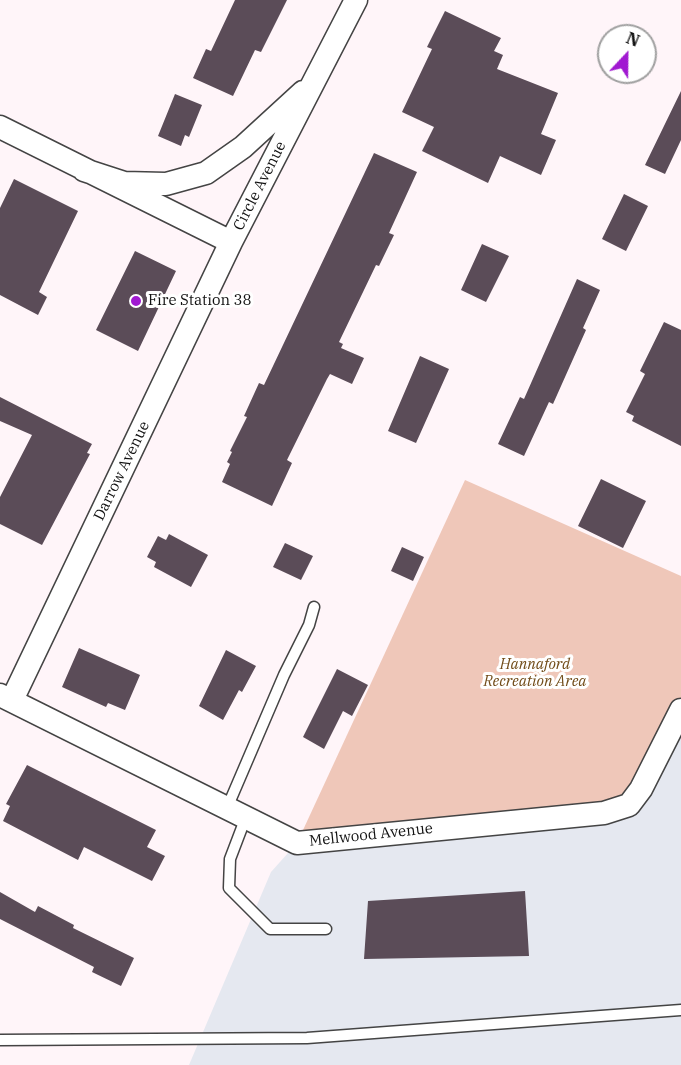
<!DOCTYPE html>
<style>
body{margin:0}
#map{position:relative;width:681px;height:1065px;overflow:hidden;background:#fff5f9;font-family:"IBM Plex Serif",serif}
canvas{display:block}
.north{position:absolute;left:597px;top:24px;width:60px;height:60px;box-sizing:border-box;background:#fff;border:2px solid #a0a0a0;border-radius:50%;rotate:22deg;font-size:16px;font-weight:700;line-height:24px;text-align:center;color:#111}
.north::after{content:'';display:block;margin:auto;width:21px;height:27px;background:#a119d1;clip-path:polygon(50% 0,100% 100%,50% 72%,0 100%)}
</style>
<div id="map">
<canvas width="681" height="1065"></canvas>
<div class="north">N</div>
</div>
<script>
const context = document.querySelector('canvas').getContext('2d');
context.lineJoin = 'round';
function paint(path, color) { context.fillStyle = color; context.fill(path, 'evenodd'); }
function stroke(path, color, width, dash) { context.strokeStyle = color; context.lineWidth = width; context.lineCap = dash ? 'butt' : 'round'; context.setLineDash(dash || []); context.stroke(path); }
function drawText(font, color, halo, rows, align = 'center') {
  context.font = font + ' "IBM Plex Serif",serif'; context.lineWidth = 6; context.setLineDash([]); context.textBaseline = 'middle'; context.strokeStyle = halo; context.fillStyle = color; for (const [text, x, y, turn = 0] of rows) {
    context.save(); context.translate(x, y); context.rotate((+turn || 0) * Math.PI / 180); context.textAlign = isNaN(turn) ? turn : align; if (halo) context.strokeText(text, 0, 0); context.fillText(text, 0, 0); context.restore();
  }
}
paint(new Path2D(`
 M681,710V1065H189L271,872L297,843Z`), '#e5e8f0');
paint(new Path2D(`
 M465,480L681,576V710L629,805L297,843Z`), '#efc7b9');
paint(new Path2D(`
 M235,0H287L261,52L255,50L233,96L193,78L206,49L211,51Z
 M445,11L501,38L494,51L503,55L497,69L558,93L541,134L556,140L541,175L500,156L488,183L422,151L434,127L402,112L432,49L427,47Z
 M681,91V140L665,174L645,165Z
 M175,94L202,105L189,137L185,135L181,146L158,136Z
 M374,153L417,172L389,233L394,235L379,266L376,265L339,342L343,344L341,348L364,358L352,384L330,374L327,379L287,460L292,463L272,506L222,482L230,464L227,462L232,452L230,451L247,417L244,416L259,383L264,385Z
 M14,179L78,211L39,292L47,297L38,315L0,295V208Z
 M624,194L648,206L626,251L602,239Z
 M482,244L509,256L486,302L461,290Z
 M135,251L176,271L138,351L96,330Z
 M577,279L600,290L583,328L586,330L553,404L549,402L524,456L498,444L520,397L524,399Z
 M664,322L681,330V446L632,421L634,416L626,412L645,374L640,371Z
 M420,356L449,369L416,443L388,431Z
 M0,397L92,444L87,453L90,454L42,545L0,524V497L32,435L0,421Z
 M601,479L646,501L623,548L578,526Z
 M169,534L208,555L191,587L154,567L156,562L147,557L158,536L166,540Z
 M285,543L313,556L301,580L273,567Z
 M402,547L424,557L413,581L391,571Z
 M79,648L140,675L125,710L108,703L106,707L62,687Z
 M226,650L256,666L242,692L239,690L223,720L199,706Z
 M337,669L368,685L352,716L343,711L324,749L303,737Z
 M27,765L156,830L147,847L165,856L152,881L84,847L78,860L3,821L10,806L6,804Z
 M525,891L529,956L364,959L368,901Z
 M0,892L35,912L38,906L74,925L73,928L134,958L121,986L92,972L94,967L0,919Z`), '#5b4c58');
const lane = new Path2D(`
 M227,808L284,675L309,625L314,607
 M246,817L230,859L229,888L270,929H326
 M0,1040L307,1038L681,1010`);
const street = new Path2D(`
 M0,127L231,242
 M84,170L124,183L166,184L206,173L243,147L303,92
 M0,695L297,843L604,813L629,805L641,789L681,710
 M12,700L231,242L356,0`);
stroke(lane, '#444', 13);
stroke(street, '#444', 25);
stroke(lane, '#fff', 10);
stroke(street, '#fff', 22);
for (const [x, y, r, color] of [
 [136,301,6,"#a119d1"]
]) { const dot = new Path2D(); dot.arc(x, y, r, 0, 2 * Math.PI); context.fillStyle = color; context.fill(dot); stroke(dot, '#fff', 2); }
drawText('15px', '#111', '#fff', [
 ["Circle Avenue",260,186,-63],
 ["Darrow Avenue",122,471,-64],
 ["Mellwood Avenue",371,835,-6]
]);
drawText('15px', '#111', '#fff', [
 ["Fire Station 38",148,301]
], 'left');
drawText('italic 15px', '#714c19', '#fff', [
 ["Hannaford",535,665],
 ["Recreation Area",535,682]
]);
</script>
